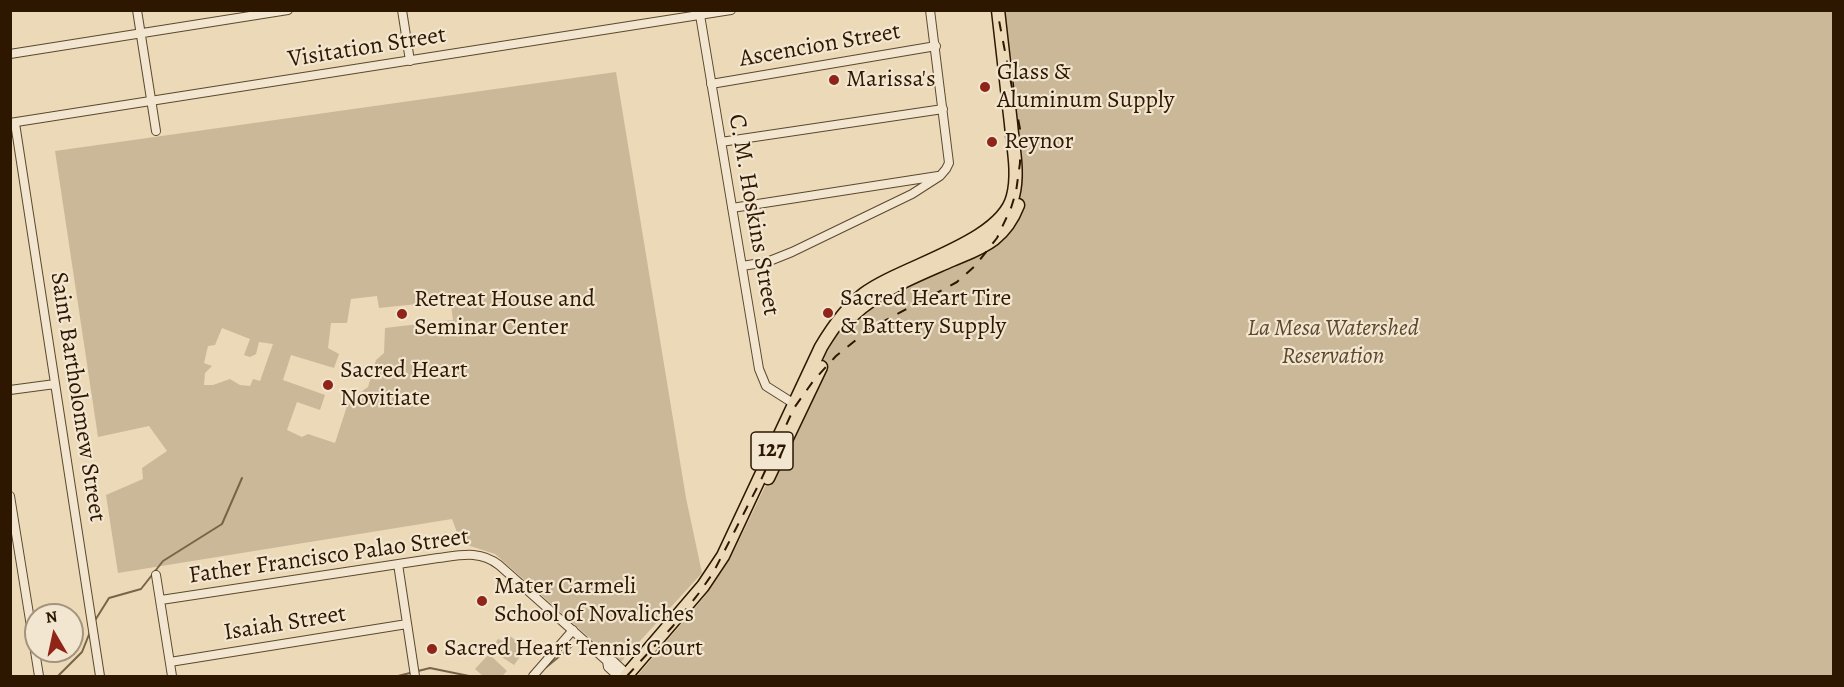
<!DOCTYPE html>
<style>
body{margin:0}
#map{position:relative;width:1844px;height:687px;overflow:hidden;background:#ebd9b7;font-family:Alegreya,serif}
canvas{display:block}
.frame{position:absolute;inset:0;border:12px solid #2e1700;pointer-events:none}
.north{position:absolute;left:24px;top:603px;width:60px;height:60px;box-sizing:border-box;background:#f2e6d0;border:2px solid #a4937d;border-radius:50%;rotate:351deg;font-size:16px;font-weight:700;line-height:24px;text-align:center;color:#2e1700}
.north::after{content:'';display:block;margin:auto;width:21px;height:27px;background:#8f2418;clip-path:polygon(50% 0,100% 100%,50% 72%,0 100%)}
</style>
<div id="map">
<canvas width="1844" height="687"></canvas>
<div class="frame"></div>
<div class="north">N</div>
</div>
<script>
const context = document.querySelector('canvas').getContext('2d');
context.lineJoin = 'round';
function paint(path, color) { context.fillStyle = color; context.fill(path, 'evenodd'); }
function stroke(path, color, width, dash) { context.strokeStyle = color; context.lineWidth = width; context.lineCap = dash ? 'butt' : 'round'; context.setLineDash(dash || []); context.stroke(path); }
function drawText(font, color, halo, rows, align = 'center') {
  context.font = font + ' Alegreya,serif'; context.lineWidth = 4.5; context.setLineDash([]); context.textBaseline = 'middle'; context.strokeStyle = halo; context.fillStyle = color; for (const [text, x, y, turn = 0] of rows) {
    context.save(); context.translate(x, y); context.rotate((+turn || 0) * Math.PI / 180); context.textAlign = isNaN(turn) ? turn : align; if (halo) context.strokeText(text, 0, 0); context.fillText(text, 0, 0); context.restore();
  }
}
paint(new Path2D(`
 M1002,11H1833V676H637L705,596L730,559L803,408L828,350L837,335L856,312L982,243L1013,208Z
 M616,72L686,498L702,573L619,664L495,554L461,543L452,519L118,573L106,495L143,479L142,468L167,451L149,426L98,437L55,151ZM377,296L379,308L436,302V298H450L453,320L385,328L384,353L376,360L368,387L349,400L335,443L308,434L302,437L287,430L297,402L320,410L325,395L283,380L291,355L334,368L339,354L328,348L331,323H347L351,299ZM222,328L250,339L244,355L250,357L256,354L259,342L273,344L260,381L253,379L250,386L240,385L230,379L213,385H204L205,373L212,366L204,363L208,346L215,345Z
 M507,634L521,644L517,651L522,654L514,665L491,650L498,639L503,641Z
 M489,654L507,671L502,676H483L475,669Z`), '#cbb898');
stroke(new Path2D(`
 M94,622L109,598L141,589L163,561L222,524L242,478
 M544,669L572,646
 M58,676L82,652L90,632
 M398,676L430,668L469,676`), '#796449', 2);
const street = new Path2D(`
 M137,10L156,131
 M402,10L410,61
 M700,15L759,369L766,386L796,405
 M10,54L288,10
 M711,84L936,46
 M10,123L731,10
 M15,123L100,676
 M721,142L943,109
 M732,208L938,176
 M742,266L767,262L792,252L912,194L940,176L946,169L949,163L948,155L930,10
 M10,390L55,384
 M10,496L39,676
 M398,564L415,676
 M156,575L172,676
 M161,600L438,558C461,555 480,550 499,565L607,661L608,667L618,676
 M607,661H613L629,676
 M170,662L407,624
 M533,676L573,630`);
const primary = new Path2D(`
 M854,314C881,289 918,275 952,260C966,254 981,249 994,239C1004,231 1013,218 1018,205
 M768,478L821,367
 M626,676L703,586L723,556L821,347C833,327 846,308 864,294C901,266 1002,243 1013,196C1019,173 1013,147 1011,124C1007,86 1002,48 998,10`);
stroke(street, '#5d482e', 10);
stroke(primary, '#2e1700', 15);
stroke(street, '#f2e6d0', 8);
stroke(primary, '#ebd9b7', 12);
stroke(new Path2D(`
 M627,676L673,626L699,593L713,573L760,482L794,408L814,380L836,356L871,328L957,282L975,266L997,238L1011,208L1016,192L1020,163V129L997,10`), '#2e1700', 2, [10, 10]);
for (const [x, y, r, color] of [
 [834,80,6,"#8f2418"],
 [985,87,6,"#8f2418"],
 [992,142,6,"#8f2418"],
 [828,313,6,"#8f2418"],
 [402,314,6,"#8f2418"],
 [328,385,6,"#8f2418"],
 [482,601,6,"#8f2418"],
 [432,649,6,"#8f2418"]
]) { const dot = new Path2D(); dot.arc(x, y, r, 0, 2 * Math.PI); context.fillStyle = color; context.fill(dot); stroke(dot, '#f2e6d0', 2); }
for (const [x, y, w] of [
 [772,451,42]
]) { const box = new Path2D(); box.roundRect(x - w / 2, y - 19, w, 38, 4.5); context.fillStyle = '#f2e6d0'; context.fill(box); stroke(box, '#2e1700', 1.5); }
drawText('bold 22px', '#2e1700', null, [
 ["127",772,451]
]);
drawText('24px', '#2e1700', '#f2e6d0', [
 ["Ascencion Street",820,46,-10],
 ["Visitation Street",367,48,-9],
 ["C. M. Hoskins Street",753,215,80],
 ["Saint Bartholomew Street",77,397,81],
 ["Father Francisco Palao Street",329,557,-8],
 ["Isaiah Street",285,624,-9]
]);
drawText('24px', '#2e1700', '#f2e6d0', [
 ["Glass &",997,73],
 ["Aluminum Supply",997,101],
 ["Marissa's",846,80],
 ["Reynor",1004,142],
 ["Sacred Heart Tire",840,299],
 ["& Battery Supply",840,327],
 ["Retreat House and",414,300],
 ["Seminar Center",414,328],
 ["Sacred Heart",340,371],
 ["Novitiate",340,399],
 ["Mater Carmeli",494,587],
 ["School of Novaliches",494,615],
 ["Sacred Heart Tennis Court",444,649]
], 'left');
drawText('italic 24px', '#5d472e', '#f2e6d0', [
 ["La Mesa Watershed",1333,329],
 ["Reservation",1333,357]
]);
</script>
